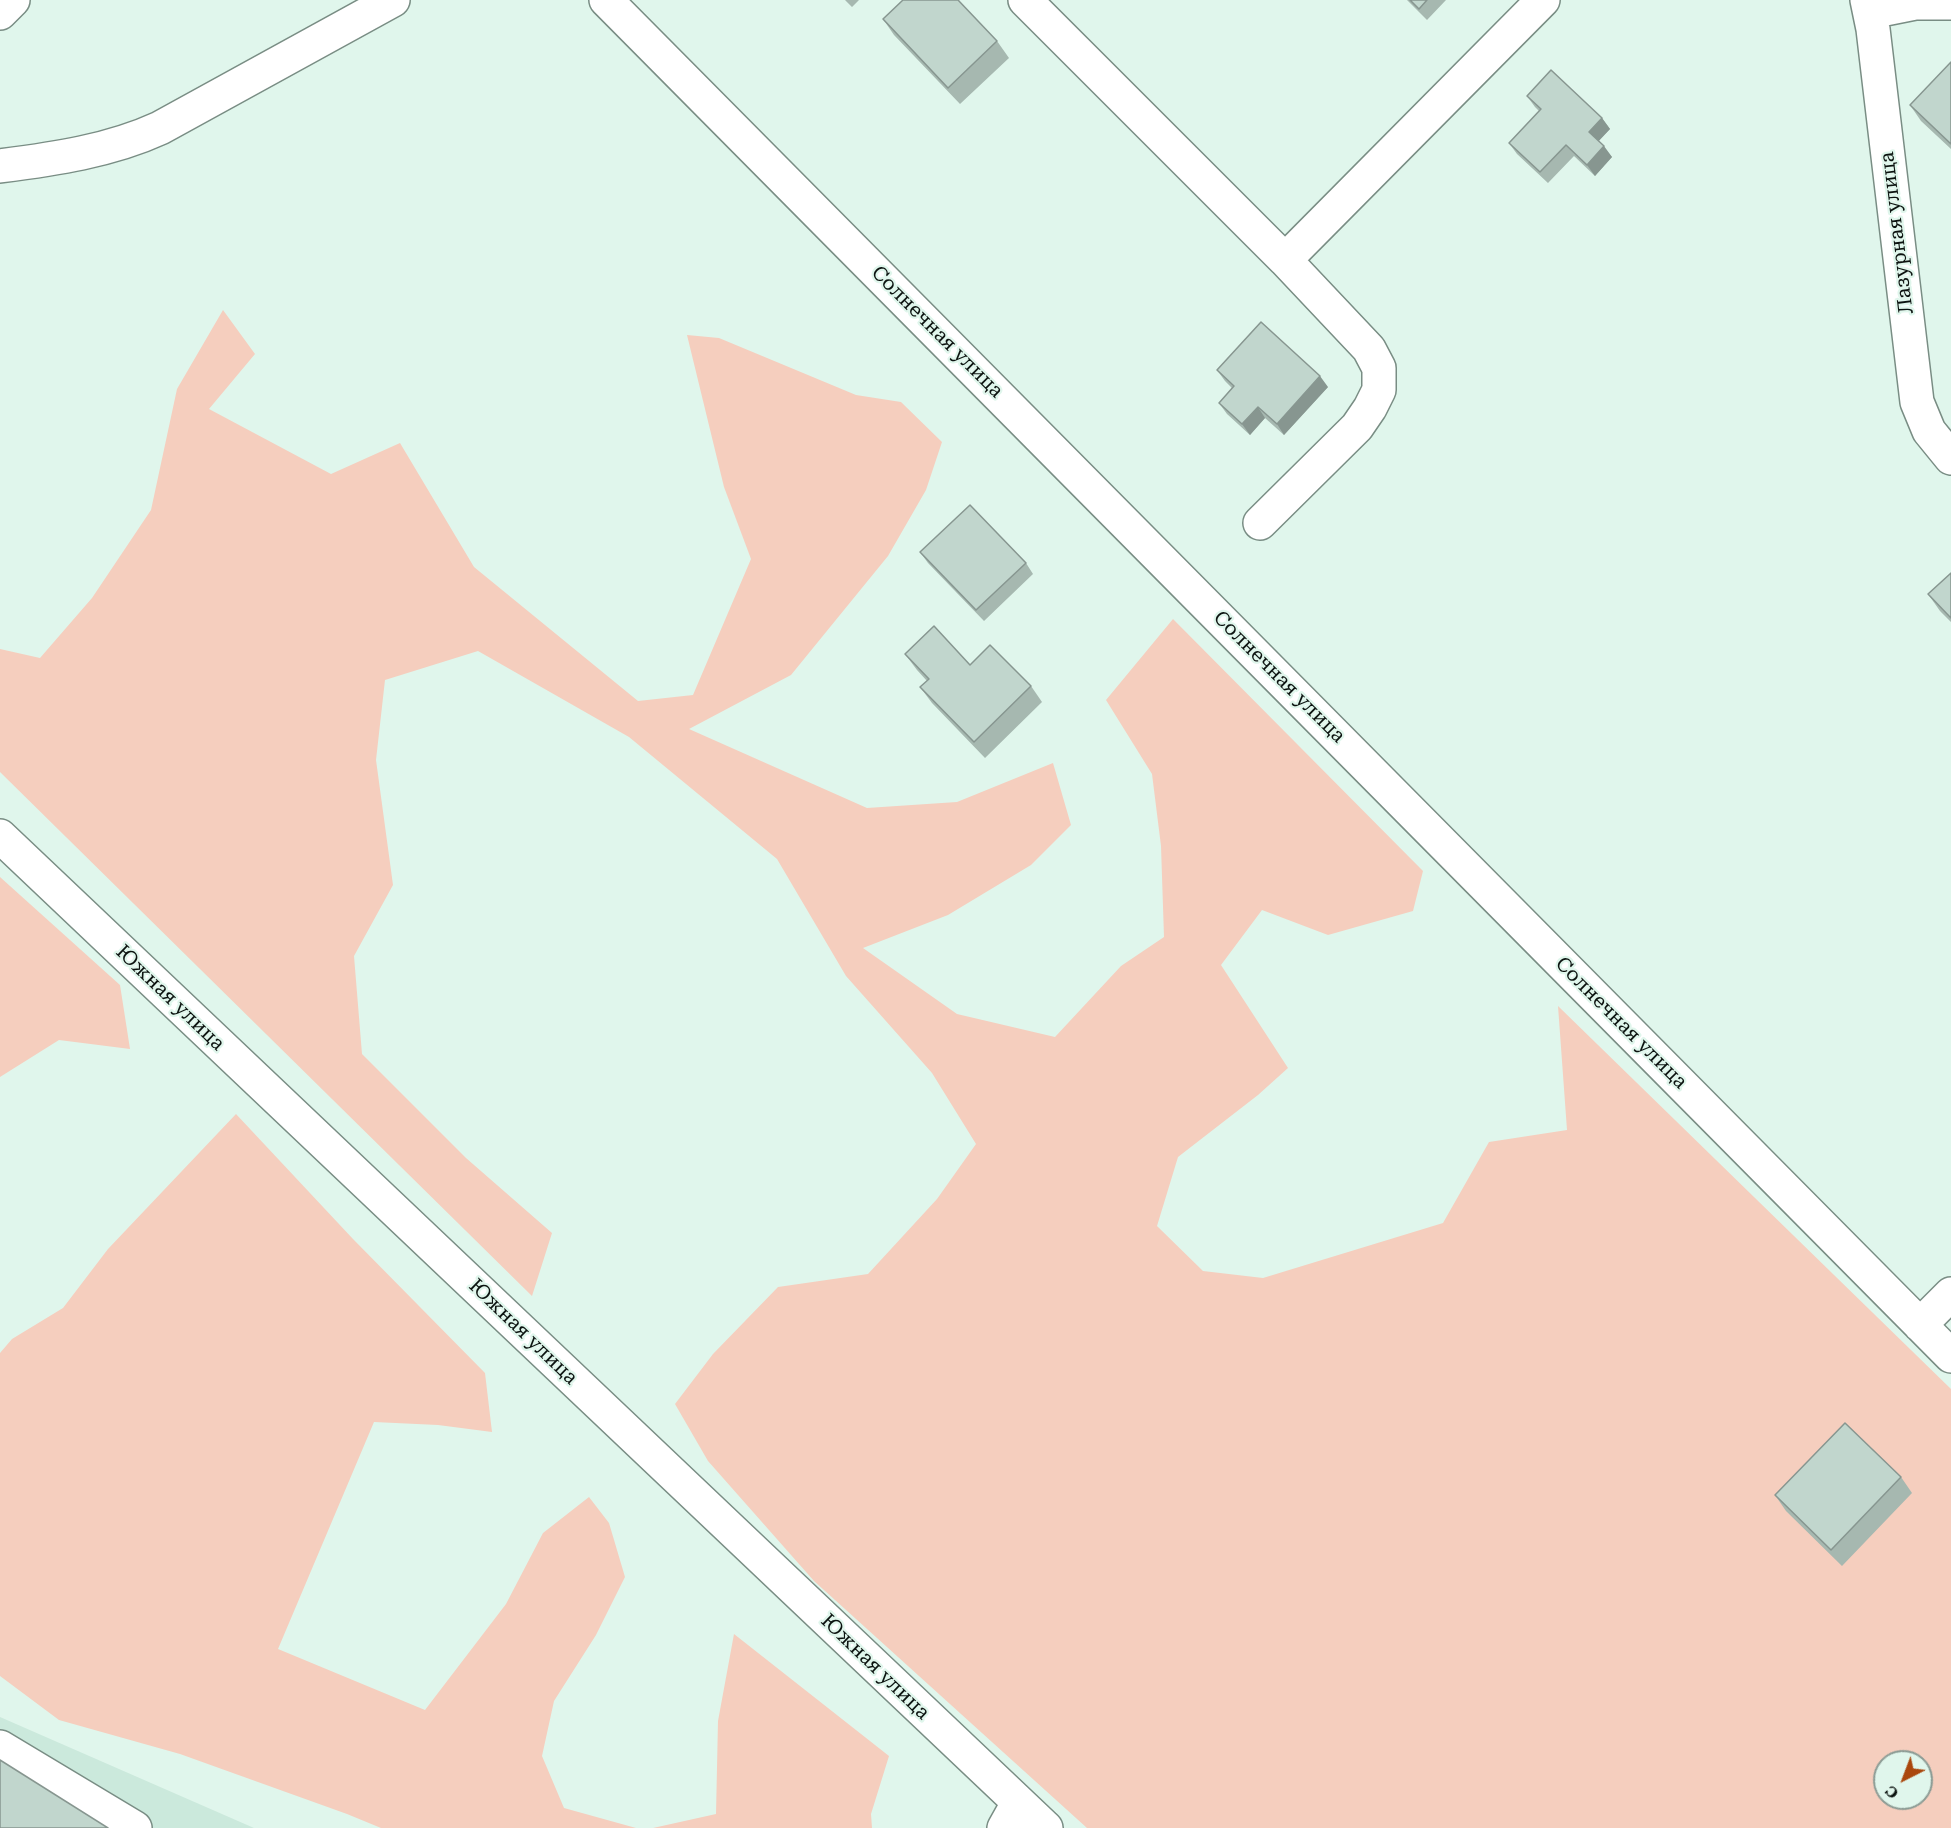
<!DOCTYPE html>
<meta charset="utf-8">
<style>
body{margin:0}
#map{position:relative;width:1951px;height:1828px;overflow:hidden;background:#e0f6ec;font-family:"Roboto Serif",serif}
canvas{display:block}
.north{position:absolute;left:1873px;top:1750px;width:60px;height:60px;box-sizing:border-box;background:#e0f6ec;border:2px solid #8b9b94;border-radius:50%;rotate:222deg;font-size:16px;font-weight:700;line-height:24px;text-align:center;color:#0c1310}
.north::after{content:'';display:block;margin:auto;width:21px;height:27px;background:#aa470d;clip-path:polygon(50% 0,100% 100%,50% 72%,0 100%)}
</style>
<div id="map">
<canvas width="1951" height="1828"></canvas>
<div class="north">С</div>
</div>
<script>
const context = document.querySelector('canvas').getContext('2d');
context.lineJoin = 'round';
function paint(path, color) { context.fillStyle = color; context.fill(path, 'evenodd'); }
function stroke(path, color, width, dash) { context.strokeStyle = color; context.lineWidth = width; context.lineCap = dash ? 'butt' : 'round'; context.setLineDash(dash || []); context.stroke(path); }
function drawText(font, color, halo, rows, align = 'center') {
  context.font = font + ' "Roboto Serif",serif'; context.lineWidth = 4.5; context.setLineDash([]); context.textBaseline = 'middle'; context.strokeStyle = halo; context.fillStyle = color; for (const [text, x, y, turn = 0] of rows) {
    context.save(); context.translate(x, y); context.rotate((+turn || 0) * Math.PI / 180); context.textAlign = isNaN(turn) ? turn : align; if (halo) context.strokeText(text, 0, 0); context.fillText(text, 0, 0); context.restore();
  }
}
paint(new Path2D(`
 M0,1717L254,1828H0Z`), '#cbe9dc');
paint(new Path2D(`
 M223,310L255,354L209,409L331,474L400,443L474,567L638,701L693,695L751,559L724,487L687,335L719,338L856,395L901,402L942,442L926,490L888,556L791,675L689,729L867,808L957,802L1053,763L1071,825L1031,865L948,915L863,948L957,1014L1055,1037L1121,966L1164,937L1161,846L1152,774L1106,700L1173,619L1423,871L1413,911L1328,935L1262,910L1221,965L1288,1068L1258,1095L1178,1157L1157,1226L1203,1271L1263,1278L1443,1223L1489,1142L1567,1130L1558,1006L1951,1389V1828H1087L814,1581L708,1461L675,1404L713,1354L778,1287L868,1274L937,1199L976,1144L932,1073L846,976L777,859L629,737L478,651L385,680L376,760L393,885L354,956L362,1054L466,1158L552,1233L532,1296L0,772V649L40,658L92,598L151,510L177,389ZM1885,1762H1921V1798H1885Z
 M0,877L120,985L130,1049L59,1040L0,1077Z
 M236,1114L353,1239L485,1373L492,1432L438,1425L374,1422L278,1649L425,1710L506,1604L543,1533L589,1497L609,1523L625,1577L596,1635L554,1701L542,1756L564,1808L636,1828H381L347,1814L180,1754L59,1720L0,1676V1353L12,1339L63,1308L108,1249Z
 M734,1634L889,1756L871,1814L872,1828H653L716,1814L718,1721Z`), '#f5cebe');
const minor = new Path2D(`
 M606,0L1951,1356
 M1025,0L1285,260L1369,349L1379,368V390L1370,408L1357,427L1260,523
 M1867,0L1873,29L1917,402L1929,431L1951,458
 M1870,12L1915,3H1951
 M0,13L13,0
 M0,166C54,159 110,151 160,128L393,0
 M1285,260L1543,0
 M0,836L1046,1828
 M1920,1325L1951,1294
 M0,1747L135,1828
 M1004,1828L1018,1803`);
stroke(minor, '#798d84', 36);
stroke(minor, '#fff', 33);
paint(new Path2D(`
 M845,0H859L852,7Z
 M1407,0H1446L1427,20Z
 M883,19L997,41L1009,58L960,104L894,35Z
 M1951,62V149L1921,121L1910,105Z
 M1527,96L1602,118L1610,129L1598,141L1612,157L1595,176L1574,156L1548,183L1517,154L1509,143L1539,111L1535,107Z
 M1217,370L1328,387L1284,435L1265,418L1250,435L1227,414L1219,403L1232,388L1225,381Z
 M920,552L1026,563L1033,574L984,621L928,563Z
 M1951,573V622L1940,611L1928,594Z
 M905,654L970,665L1031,686L1042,702L985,758L932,703L920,687L927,681L917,670Z
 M1901,1477L1912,1493L1842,1566L1786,1511L1775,1495Z`), '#a6b8b0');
paint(new Path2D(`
 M1602,118L1610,129L1597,143L1589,132Z
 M1604,146L1612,157L1595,176L1587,165Z
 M1320,376L1328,387L1284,435L1277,424Z
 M1258,407L1265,418L1250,435L1242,424Z`), '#879690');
const building = new Path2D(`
 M903,0H958L997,41L948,88L883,19Z
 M1410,0H1427L1419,9Z
 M1951,62V144L1910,105Z
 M1551,70L1602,118L1589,132L1604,146L1587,165L1566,145L1540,172L1509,143L1541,109L1527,96Z
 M1261,322L1320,376L1277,424L1258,407L1242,424L1219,403L1234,386L1217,370Z
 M970,505L1026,563L976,610L920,552Z
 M1951,573V618L1928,594Z
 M934,626L970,665L990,645L1031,686L974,742L920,687L929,679L905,654Z
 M1845,1423L1901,1477L1831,1550L1775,1495Z
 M0,1760L108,1828H0Z`);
paint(building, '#c1d6cd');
stroke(building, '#879690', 1.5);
drawText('20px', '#0c1310', '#e0f6ec', [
 ["Лазурная улица",1897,233,-97],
 ["Солнечная улица",937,332,45],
 ["Солнечная улица",1279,677,45],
 ["Южная улица",170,998,44],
 ["Солнечная улица",1621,1023,45],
 ["Южная улица",523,1332,44],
 ["Южная улица",875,1667,44]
]);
</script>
